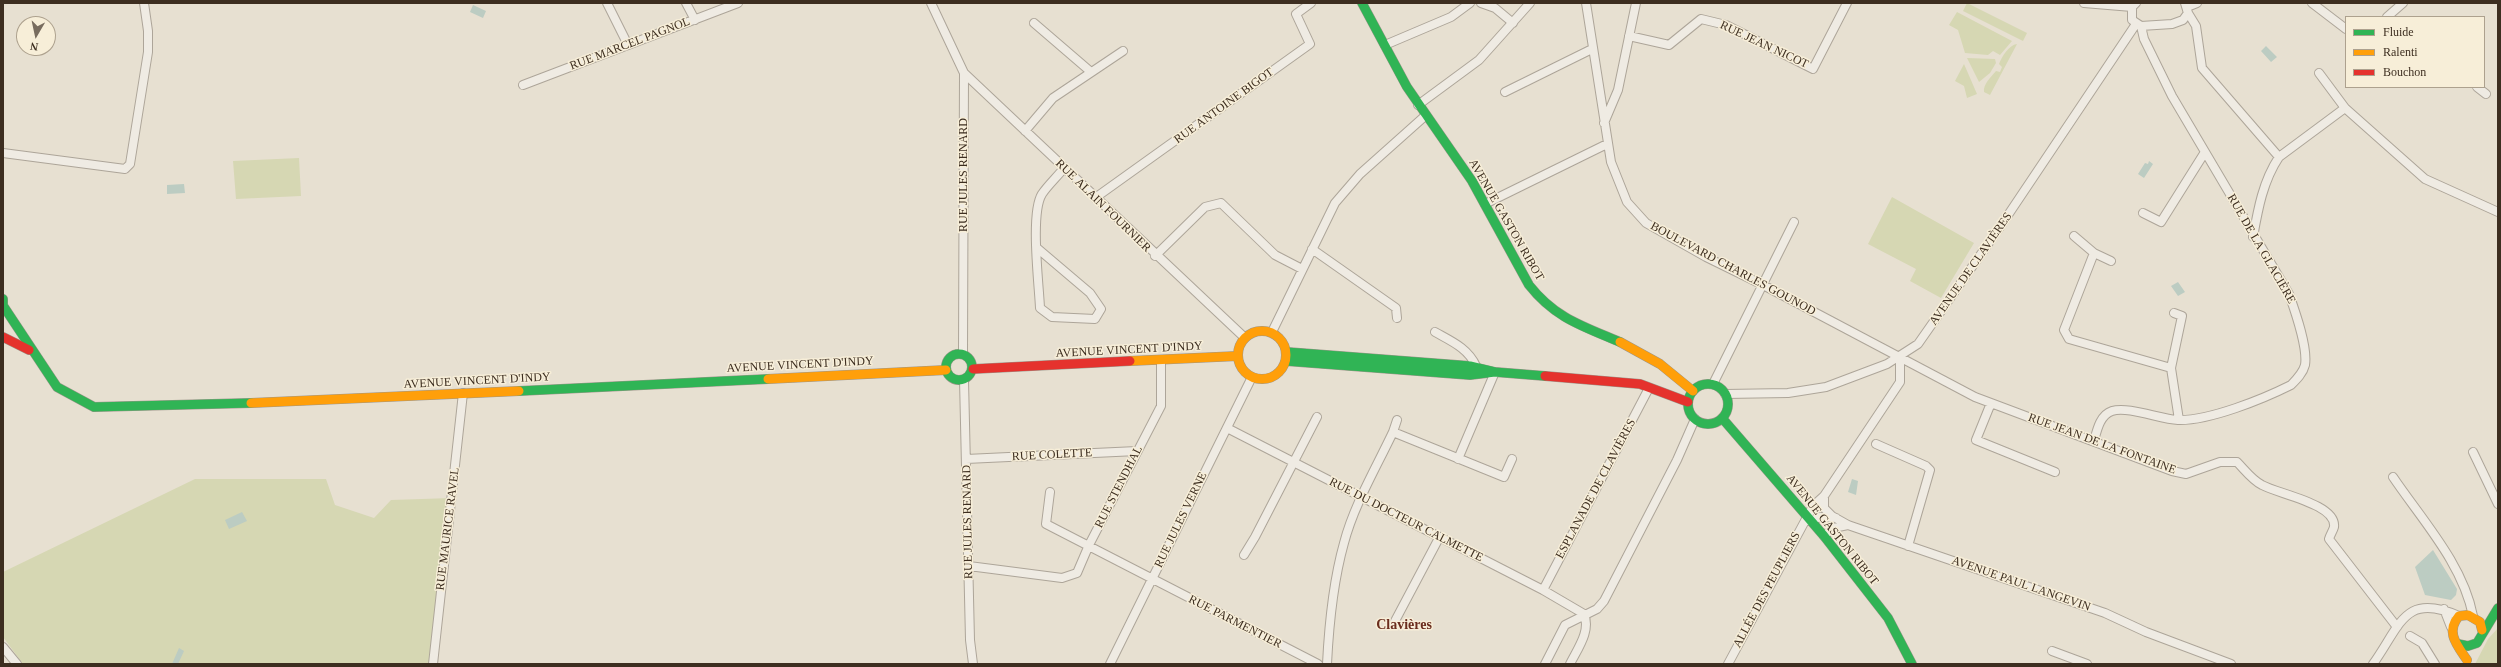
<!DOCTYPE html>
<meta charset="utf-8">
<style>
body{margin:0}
#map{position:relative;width:2501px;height:667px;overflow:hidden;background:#e7e0d1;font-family:Georgia,serif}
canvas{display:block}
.frame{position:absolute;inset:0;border:4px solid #3d2e20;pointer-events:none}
.legend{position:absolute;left:2345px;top:16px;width:140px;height:72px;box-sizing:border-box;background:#f7eed8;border:1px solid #ada18e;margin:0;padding:5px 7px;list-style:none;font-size:12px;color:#3d2e20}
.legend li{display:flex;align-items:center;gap:8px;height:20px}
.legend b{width:20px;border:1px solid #ada18e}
.north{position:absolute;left:16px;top:16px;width:40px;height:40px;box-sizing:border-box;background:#f7eed8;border:1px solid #ada18e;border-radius:50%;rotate:189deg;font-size:11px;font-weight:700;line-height:16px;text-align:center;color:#3d2e20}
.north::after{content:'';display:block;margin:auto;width:14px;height:18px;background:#786c5e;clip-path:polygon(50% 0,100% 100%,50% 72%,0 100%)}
</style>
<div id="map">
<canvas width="2501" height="667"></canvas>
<div class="frame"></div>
<ul class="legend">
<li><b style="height:5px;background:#30b455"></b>Fluide</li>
<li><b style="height:5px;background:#ff9f0a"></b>Ralenti</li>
<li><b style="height:5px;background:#e5322d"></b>Bouchon</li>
</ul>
<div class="north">N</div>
</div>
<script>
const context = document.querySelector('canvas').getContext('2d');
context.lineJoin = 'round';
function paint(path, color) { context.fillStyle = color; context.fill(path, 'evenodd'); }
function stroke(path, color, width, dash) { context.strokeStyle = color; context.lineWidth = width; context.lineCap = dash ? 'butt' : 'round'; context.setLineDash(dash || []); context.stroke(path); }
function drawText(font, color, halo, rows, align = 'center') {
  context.font = font + ' Georgia,serif'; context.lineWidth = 3; context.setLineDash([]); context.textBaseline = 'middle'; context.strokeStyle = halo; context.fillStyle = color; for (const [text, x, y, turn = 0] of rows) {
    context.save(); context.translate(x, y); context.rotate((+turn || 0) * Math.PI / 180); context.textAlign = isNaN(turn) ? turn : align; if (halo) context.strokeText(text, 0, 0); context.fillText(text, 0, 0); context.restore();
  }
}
paint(new Path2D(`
 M1967,3L2027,33L2023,41L1963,11Z
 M1957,12L2012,41L2000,55L1993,51L1988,55L1965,53L1958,30L1949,25Z
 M2017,44L1990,95L1984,92C1983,84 1991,77 1996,71L2000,72L2002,67L1999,64C2002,56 2009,45 2017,44Z
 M1967,58L1995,59L1996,63L1990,73L1979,82Z
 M1964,64L1977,94L1967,98L1964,86L1955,81Z
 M299,158L301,196L236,199L233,161Z
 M1892,197L1974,243L1941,298L1910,281L1916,269L1868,244Z
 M195,479H326L335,505L374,518L391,500L452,498L433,664H23L3,637V572Z
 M2498,628V664H2475L2488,639Z`), '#d6d7b3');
paint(new Path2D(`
 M473,5L486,11L483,18L470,12Z
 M2266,46L2277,57L2271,62L2261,51Z
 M2149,161L2153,164L2144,178L2138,174L2145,163L2148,164Z
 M184,184L185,193L167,194V185Z
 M2178,282L2185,292L2178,296L2171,286Z
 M1852,479L1858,481L1856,495L1848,492Z
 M242,512L247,521L229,529L225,520Z
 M2433,550L2457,589L2456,595L2451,600L2425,595L2415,567Z
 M179,648L184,651L178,664H172Z`), '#bcccc2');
const street = new Path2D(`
 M607,3L628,45
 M686,3L695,20
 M931,3L964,73L963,354
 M1481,3L1495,8L1513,23
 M1586,3L1611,162L1627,202L1646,223L1706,257L1763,285L1975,397L2172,471L2186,474L2220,462H2237C2245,470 2252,480 2262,485C2278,494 2337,504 2334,527C2333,531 2330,535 2329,539L2397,627
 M2084,3L2132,7
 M2136,3L2132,7V20L2141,26L2172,24L2183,20L2188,13L2185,3
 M2312,3L2346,29
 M2187,7L2197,3
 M2188,13L2196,26L2202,68L2279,157
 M2387,17L2403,3
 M1034,23L1091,72
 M1629,36L1669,45L1701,19L1726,25L1813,69L1847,3
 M1385,45L1451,17L1470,3
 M964,73L1245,338
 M2319,73L2345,108L2425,179L2498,212
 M523,85L738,3
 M2477,87L2486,94
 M1505,92L1592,49
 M1418,105L1479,60L1530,3
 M1604,123L1618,90L1636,3
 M1025,131L1053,98L1123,51
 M3,153L125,169L130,164L148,52V31L144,3
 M1095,198L1310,44L1296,14L1311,3
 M1485,204L1607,144
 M2143,213L2161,222L2205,152
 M2074,236L2094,253L2111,261
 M2253,237C2258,209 2263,181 2279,157L2345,108
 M1037,248L1090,293L1101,309L1095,319L1052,317L1040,308C1039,284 1030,213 1042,194C1048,185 1057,177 1064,168
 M1312,249L1396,308L1397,318
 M2094,253L2064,330L2069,339L2171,368L2179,420
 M1155,256L1205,207L1221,203L1275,255L1302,269
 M1272,332L1335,203L1360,174L1425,116
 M1435,332C1451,341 1468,348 1476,366
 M2171,368L2182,316L2174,313
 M964,380L970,640L973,664
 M1713,384L1794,222
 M1725,394L1788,393L1826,387L1887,364L1918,344L2002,224L2136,24
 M1991,403L1976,440L2055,472
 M1227,428L1543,590L1584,614
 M1393,432L1397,420
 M2094,441C2097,430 2100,415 2112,411C2128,406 2160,419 2178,420C2209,421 2263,399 2291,385C2297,379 2303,373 2305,365C2308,347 2295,311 2289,294L2172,96L2144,39L2141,26
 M1876,444L1926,466L1930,470L1908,546
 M2473,452L2498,504
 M966,459L1137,451
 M1458,459L1495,372
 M2393,477C2422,520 2463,564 2473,616
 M1050,492L1046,524L1318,664
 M1824,496V508L1832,516L1848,525L2105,613L2146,632L2231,664
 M1810,521L1820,517L1836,518
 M1824,536L1833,528L1848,525
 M1244,555L1255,537L1317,417
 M969,566L1062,578L1077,573L1089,545L1161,406V361
 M1543,590L1649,388
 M2444,609L2451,627
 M1395,621L1439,538
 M2410,636L2422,643L2435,664
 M3,647L17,664
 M2052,651L2087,664
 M433,664L463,393
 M1110,664L1252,377
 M1327,664C1329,624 1333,582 1344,543C1354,505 1376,468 1393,432L1504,477L1512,459
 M1545,664L1565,625L1597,609L1604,601L1677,460L1695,419
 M1570,664C1578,648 1591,631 1584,614
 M1728,664L1813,506L1824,496L1900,382V356
 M2373,664C2401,625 2404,592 2459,616`);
const fast = new Path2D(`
 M1362,3L1407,87L1472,181L1529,285C1555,318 1582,326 1620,342
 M3,299V311
 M4,307L57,387L94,407L251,403
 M1287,352L1470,366L1495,372L1545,376
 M946 367a13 13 0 1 1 26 0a13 13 0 1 1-26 0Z
 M1286,361L1470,375L1495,372
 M1688 404a20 20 0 1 1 40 0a20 20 0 1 1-40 0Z
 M519,391L768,379
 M1722,418L1824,536L1888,618L1912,664
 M2458,644L2468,646L2477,643L2498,608`);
const slow = new Path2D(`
 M1238 355a24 24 0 1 1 48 0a24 24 0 1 1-48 0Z
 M1620,342L1660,364L1693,391
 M1130,361L1238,356
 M768,379L946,370
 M251,403L519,391
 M2467,660C2457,645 2445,632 2459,616L2468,615L2480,622L2482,630`);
const jam = new Path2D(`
 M3,337L29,350
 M973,369L1130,361
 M1545,376L1640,384L1688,402`);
stroke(street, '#ada599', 10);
stroke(fast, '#9c958a', 10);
stroke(slow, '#9c958a', 10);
stroke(jam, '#9c958a', 10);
stroke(street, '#efebe3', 8);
stroke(fast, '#30b455', 9);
stroke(slow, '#ff9f0a', 9);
stroke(jam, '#e5322d', 9);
drawText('12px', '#3d2e20', '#f7eed8', [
 ["RUE MARCEL PAGNOL",630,44,-21],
 ["RUE JEAN NICOT",1764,45,25],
 ["RUE ANTOINE BIGOT",1224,106,-36],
 ["RUE JULES RENARD",964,175,-90],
 ["RUE ALAIN FOURNIER",1103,206,44],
 ["AVENUE GASTON RIBOT",1506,220,60],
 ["RUE DE LA GLACIÈRE",2261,249,60],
 ["BOULEVARD CHARLES GOUNOD",1733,269,28],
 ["AVENUE DE CLAVIÈRES",1971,269,-55],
 ["AVENUE VINCENT D'INDY",1129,350,-3],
 ["AVENUE VINCENT D'INDY",800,365,-3],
 ["AVENUE VINCENT D'INDY",477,381,-3],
 ["RUE JEAN DE LA FONTAINE",2102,444,20],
 ["RUE COLETTE",1052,455,-3],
 ["RUE STENDHAL",1119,487,-63],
 ["ESPLANADE DE CLAVIÈRES",1596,489,-62],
 ["RUE JULES VERNE",1181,520,-64],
 ["RUE DU DOCTEUR CALMETTE",1406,520,27],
 ["RUE JULES RENARD",968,522,-91],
 ["RUE MAURICE RAVEL",448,529,-83],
 ["AVENUE GASTON RIBOT",1832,530,51],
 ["AVENUE PAUL LANGEVIN",2021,584,19],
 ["ALLÉE DES PEUPLIERS",1767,590,-62],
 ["RUE PARMENTIER",1235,622,27]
]);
drawText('bold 14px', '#6b2e1e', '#f7eed8', [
 ["Clavières",1404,625]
]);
</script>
